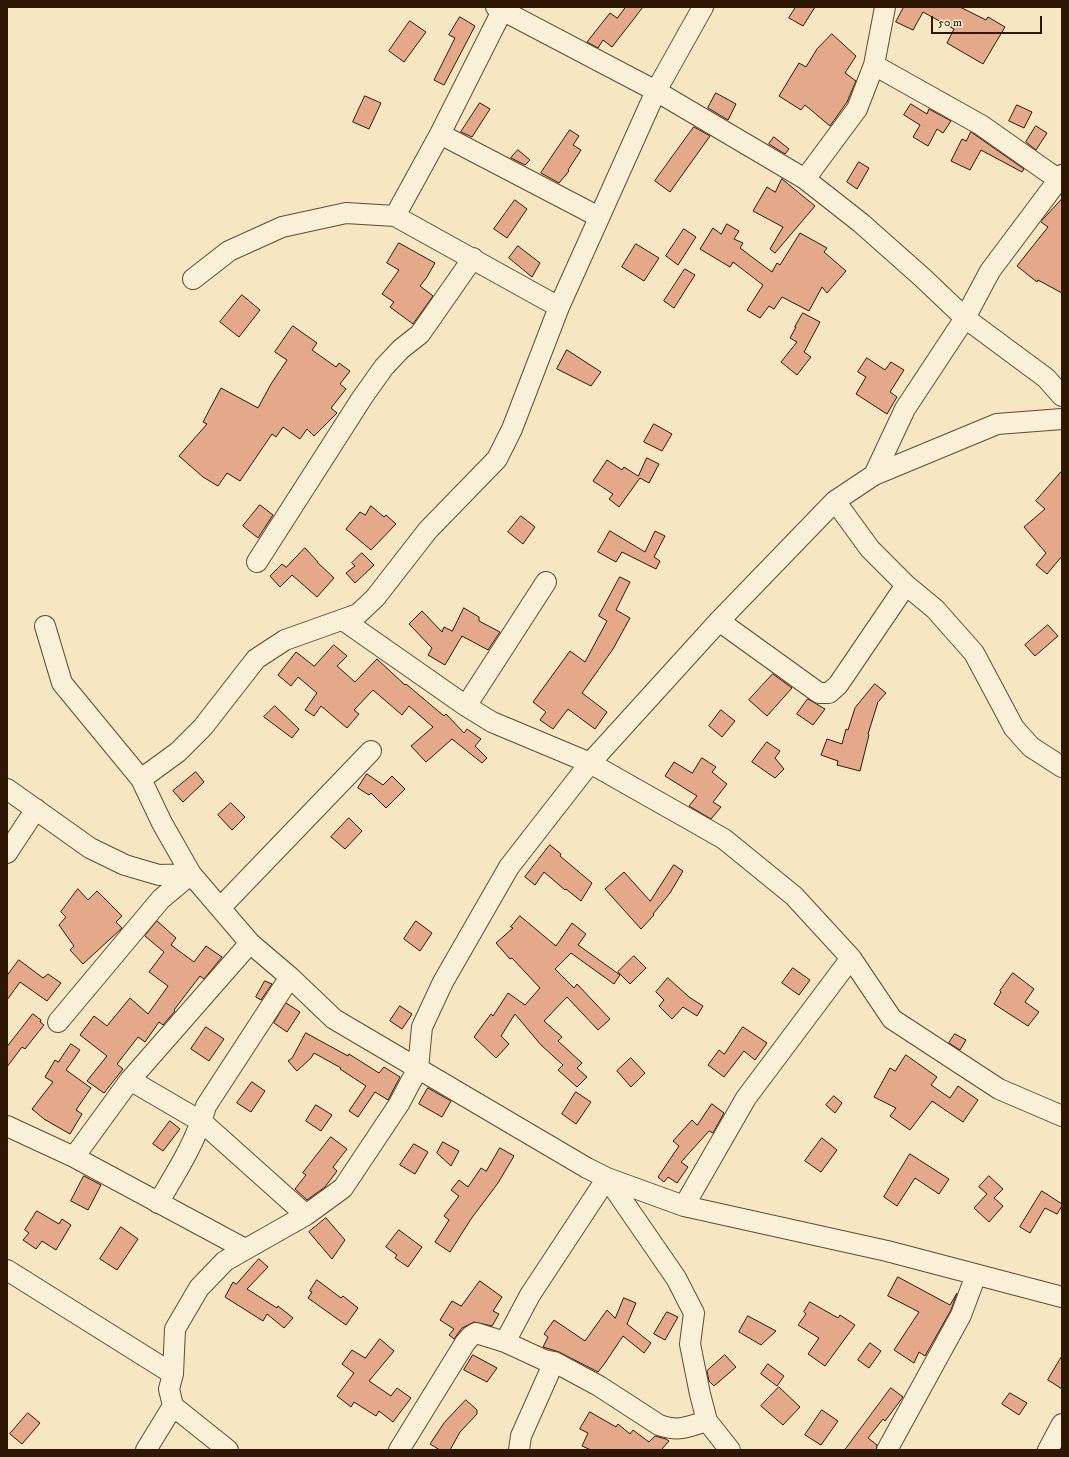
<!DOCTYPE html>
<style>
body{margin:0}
#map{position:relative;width:1069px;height:1457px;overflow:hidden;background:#f7e6c2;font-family:"IM FELL DW Pica",serif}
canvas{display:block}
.frame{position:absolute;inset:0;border:8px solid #2e1804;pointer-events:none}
.scale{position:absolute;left:931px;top:16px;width:111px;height:18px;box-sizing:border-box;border:2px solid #2e1804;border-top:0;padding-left:5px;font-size:12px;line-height:14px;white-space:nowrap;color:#2e1804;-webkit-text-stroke:3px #faefd7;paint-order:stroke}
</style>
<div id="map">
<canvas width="1069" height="1457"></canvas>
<div class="frame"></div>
<div class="scale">50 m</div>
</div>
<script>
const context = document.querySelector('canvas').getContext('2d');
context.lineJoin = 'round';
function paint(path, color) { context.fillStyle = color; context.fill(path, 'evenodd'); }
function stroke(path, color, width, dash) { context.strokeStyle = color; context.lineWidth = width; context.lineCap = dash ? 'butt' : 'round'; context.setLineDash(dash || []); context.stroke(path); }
const building = new Path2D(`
 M626,7H643L612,47L603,40L598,48L587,42L610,13L617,18Z
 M796,7H815L803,26L789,18Z
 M904,7H960L986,20L988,17L1005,27L983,64L947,43L954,29L923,12L913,30L896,22Z
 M460,17L475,26L444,85L434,80L455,38L449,35Z
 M410,21L426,32L404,62L389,51Z
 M832,34L856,56L845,73L856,81L847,102L830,126L805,105L801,110L779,96L799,63L806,67L817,49Z
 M716,93L736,104L728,120L708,108Z
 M365,96L381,103L369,129L353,122Z
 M480,103L490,109L472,137L461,132Z
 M911,104L927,114L929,109L951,121L943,133L937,129L928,146L913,137L920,125L904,115Z
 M1017,105L1032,112L1024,128L1009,121Z
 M1036,126L1047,133L1036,150L1026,142Z
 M694,127L710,136L670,192L655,181Z
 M570,130L579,136L573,145L581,150L568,170L569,171L559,183L541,173Z
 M971,132L1024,169L1022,172L981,150L970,170L951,161L962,139L966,141Z
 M774,137L789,149L785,154L769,144Z
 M518,150L530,160L525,165L511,158Z
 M859,162L869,168L857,189L847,182Z
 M782,179L815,206L775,253L770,249L783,227L753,211L767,187L775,192Z
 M1062,199V293L1038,280L1037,282L1017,266L1048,227L1041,222Z
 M515,200L527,209L507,238L494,229Z
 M727,224L739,231L734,239L743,243L740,248L772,272L777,263L780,265L800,233L827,248L824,252L846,271L827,293L822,287L809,311L782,297L774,309L769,306L760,318L747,310L763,285L733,262L730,267L700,249L713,228L721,234Z
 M684,229L696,237L678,265L666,256Z
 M399,243L435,263L427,277L420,286L433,296L413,324L390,307L394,302L382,294L399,270L387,263Z
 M636,244L659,258L644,281L622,267Z
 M518,246L540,263L532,277L509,258Z
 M685,269L695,275L674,308L664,301Z
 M242,295L260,310L239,337L220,322Z
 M803,313L820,322L804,352L811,357L797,375L781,362L797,342L790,338L796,327H795Z
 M293,326L317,343L312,350L336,367L339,363L350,371L340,384L346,389L331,408L337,413L314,436L307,429L300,439L283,427L276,437L272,434L240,481L227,473L218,486L203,477L179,456L207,424L203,422L221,388L258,408L271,384L287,360L275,352Z
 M567,350L601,372L591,386L557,369Z
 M867,358L885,370L891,362L904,370L890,392L897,397L887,414L856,394L866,377L858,372Z
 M654,424L672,434L662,451L644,442Z
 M647,458L659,464L649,483L640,478L619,507L609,499L613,494L593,481L607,460L622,470L624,467L638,476Z
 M1062,471V556L1047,574L1036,565L1046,553L1024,527L1045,509L1036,501Z
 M260,505L273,515L258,538L243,526Z
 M371,506L384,517L386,515L396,524L371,550L346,529L360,512L365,515Z
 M521,516L535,527L523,544L508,532Z
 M610,531L645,552L655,531L665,536L654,557L660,561L656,569L622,552L616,562L598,552Z
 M305,548L318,562H317L334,578L317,597L292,575L280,587L270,576L282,564L286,567Z
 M362,553L374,565L355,583L346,573L355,566L352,563Z
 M620,577L630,582L616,610L630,618L613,649L582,693L607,712L595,729L568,709L553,729L540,720L546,712L533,702L570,651L585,662L607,621L599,616Z
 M464,608L479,617V621L500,632L488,650L462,636L445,665L428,655L432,648L409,624L422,611L442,632L444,627L452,631Z
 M1048,625L1058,636L1035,656L1025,645Z
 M334,645L347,656L337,666L355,682L377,659L405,685L406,684L444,716L446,714L464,733L467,729L481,739L475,746L487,758L482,763L452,739L426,762L411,746L433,727L409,706L402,715L373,690L354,710L359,714L347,728L321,706L314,716L305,710L317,693L298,677L291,686L278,675L296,652L314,666Z
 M773,674L792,688L767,716L749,700Z
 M875,684L886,693L878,702L868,734L869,735L860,771L837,765L838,761L821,755L827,739L842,744L846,729L848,730L855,708Z
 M808,699L825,709L813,725L797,714Z
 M275,706L299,729L292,738L264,717Z
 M721,710L735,721L722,737L709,726Z
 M767,742L780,751L775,758L784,769L775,778L752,762Z
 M702,758L716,767L712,772L727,784L713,802L721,807L711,819L689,806L697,796L665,776L674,762L692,773Z
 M196,772L204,782L183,802L173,791Z
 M367,774L383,785L392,776L405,789L386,808L371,793L369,795L358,788Z
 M231,803L245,817L232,830L218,815Z
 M349,818L362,831L345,849L331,837Z
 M550,845L561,854L560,856L592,883L581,901L566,889L565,890L544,872L535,885L525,877Z
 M674,865L683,871L670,893L653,914L654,915L641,929L605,889L624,872L650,901Z
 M78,889L88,900L97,891L122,916L116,922L122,928L83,964L70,950L74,946L59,925L66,917L61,912Z
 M520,916L556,946L572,923L586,934L578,945L620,975L614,984L571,953L555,969L574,988L577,984L610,1019L598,1030L567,997L544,1021L562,1037L558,1041L582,1063L577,1068L587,1077L577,1087L558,1070L563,1065L541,1045L515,1014L501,1036L509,1044L496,1058L474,1037L491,1014L493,1016L508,993L525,1005L540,988L512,958L510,959L496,943L513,928L511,927Z
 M157,921L176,938L171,945L194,962L206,946L222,957L204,979L200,976L174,1010L175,1011L163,1025L159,1022L145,1042L138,1037L117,1064L123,1069L104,1093L87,1081L107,1056L80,1035L94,1016L107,1026L130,998L148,1014L166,989L168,986L149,972L164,952L145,936Z
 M416,921L432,933L420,951L404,939Z
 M634,956L646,968L630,984L618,972Z
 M19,960L43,978L48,974L61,983L47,1001L20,982L7,1000V976Z
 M793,968L810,980L799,995L782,983Z
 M1013,973L1034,989L1025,1002L1039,1012L1028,1026L994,1004L1001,992L1000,991Z
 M668,978L689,997L703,1006L697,1016L683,1007L672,1019L659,1006L664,1000L656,992Z
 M265,981L272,984L261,1000L256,997Z
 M286,1003L300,1012L287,1032L274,1023Z
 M400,1006L412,1014L402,1029L390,1021Z
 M33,1014L41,1020L40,1022L44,1025L25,1049L22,1047L7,1067V1047Z
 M206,1027L224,1039L209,1061L191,1049Z
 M743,1027L767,1043L755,1060L744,1051L724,1077L708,1065L719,1050L724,1054Z
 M306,1033L348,1056L349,1054L379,1073L384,1067L400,1077L388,1100L375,1092L358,1117L349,1111L366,1086L340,1069L341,1068L314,1053L311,1058L297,1071L288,1061L292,1058Z
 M955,1034L966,1040L960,1050L949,1043Z
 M71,1044L80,1050L66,1070L91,1088L76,1110L82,1114L70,1134L44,1119L32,1109L53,1082L45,1077L55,1060L58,1062Z
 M906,1055L937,1077L931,1085L950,1098L958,1086L978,1100L963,1122L932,1101L910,1130L890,1116L896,1108L874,1097L890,1068L895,1071Z
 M631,1058L645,1073L631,1087L617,1071Z
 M252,1082L265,1091L251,1112L237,1103Z
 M428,1088L451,1101L442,1117L419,1104Z
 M576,1092L591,1102L576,1124L562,1114Z
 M834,1096L842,1103L835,1113L826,1105Z
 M712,1104L724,1113L713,1133L709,1131L681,1162L688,1167L677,1183L668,1177L664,1182L658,1177L679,1146L673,1141L692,1120L697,1125Z
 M316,1105L332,1115L321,1131L306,1121Z
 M170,1121L180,1129L163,1151L153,1144Z
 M331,1137L347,1149L333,1167L337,1171L325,1187L307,1200L295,1189L306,1175L303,1173Z
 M822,1138L837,1150L821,1172L805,1161Z
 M443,1142L459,1151L451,1166L437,1153Z
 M414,1144L428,1152L415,1174L400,1165Z
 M500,1148L514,1156L498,1183L471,1219L450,1252L435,1242L449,1220L444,1216L459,1196L451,1190L459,1180L468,1187L481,1168L486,1171Z
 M910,1154L949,1179L939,1194L915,1178L897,1206L884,1197Z
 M84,1176L101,1185L88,1210L71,1201Z
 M989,1176L1003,1189L994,1198L1003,1206L989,1222L974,1208L987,1194L979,1187Z
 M1042,1191L1062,1204V1206L1057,1214L1045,1208L1030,1233L1020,1227Z
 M37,1211L59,1224L62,1219L71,1225L56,1250L42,1241L36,1249L23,1240L29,1233L25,1230Z
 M326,1218L345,1240L332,1259L309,1232Z
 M121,1227L138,1239L117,1270L100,1259Z
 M399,1230L422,1247L408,1267L395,1258L397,1255L386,1247Z
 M259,1259L268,1267L247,1289L277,1308L278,1306L293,1318L284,1328L267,1314L263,1321L225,1297L233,1282L236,1284Z
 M898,1277L950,1305L957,1293L951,1310L925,1356L919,1352L914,1363L894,1350L919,1312L888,1296Z
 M317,1280L341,1298L343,1296L358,1308L346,1325L308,1298L312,1292L310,1291Z
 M480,1281L502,1297L493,1311L499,1314L492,1326L474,1322L462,1328L454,1339L449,1335L454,1329L440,1320L452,1301L461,1306Z
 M624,1298L636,1303L627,1324L651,1343L644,1353L623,1336L605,1363L598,1372L559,1352L543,1347L548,1337L544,1334L554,1320L585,1341L607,1310L615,1318Z
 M810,1302L838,1318L840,1315L855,1325L825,1366L808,1354L819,1338L798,1325L806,1314L804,1312Z
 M667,1312L678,1317L665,1340L654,1334Z
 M748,1316L776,1331L761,1345L739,1332Z
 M380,1339L394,1351L369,1381L391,1396L397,1388L411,1398L393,1422L379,1411L376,1416L354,1402L351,1407L337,1396L354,1373L342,1364L352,1350L365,1358Z
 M870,1343L881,1351L869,1368L858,1360Z
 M473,1355L497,1368L487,1382L464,1370Z
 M725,1355L736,1367L714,1386L709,1381L707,1371Z
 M1062,1356V1389L1048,1380Z
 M768,1364L784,1376L777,1386L761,1374Z
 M779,1387L800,1407L783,1425L761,1406Z
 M891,1388L903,1397L885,1421L883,1419L868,1438L877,1445L876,1450H845Z
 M1010,1393L1027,1403L1019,1415L1002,1404Z
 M466,1400L477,1410V1414L460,1432L450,1450H440L430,1444L444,1423Z
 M822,1410L838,1421L821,1445L805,1435Z
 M590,1412L616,1427L618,1424L630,1434L633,1430L649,1442L655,1436L666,1439L669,1441L661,1450H591L582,1446L588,1433L580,1429Z
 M28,1413L40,1423L22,1444L10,1434Z`);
paint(building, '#e4a98a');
stroke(building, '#2e1804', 1);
const minor = new Path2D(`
 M496,7L656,91L805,179L861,223L923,278L965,318L1046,378L1062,396
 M874,65L981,125L1062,182
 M440,134L599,217
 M805,179L857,109L874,65L885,7
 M395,216L440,134L504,7
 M193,279L229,251L282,227L346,213L395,216L559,307
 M874,475L905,409L965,318L990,271L1062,175
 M835,501L870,549L906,585L935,609L974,653L1014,728L1031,747L1062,767
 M257,562L362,398L384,367L401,349L420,334L473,258
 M343,620L466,706L492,722L590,763L724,839L794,896L851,958L892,1019L999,1089L1062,1116
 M719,621L819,693H829L838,685L906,585
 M45,626L62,683L141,779L162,823L191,874L250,943L290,977L334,1019L519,1128L587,1168L607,1178L676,1278L694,1313L690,1344L700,1394L707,1421L730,1450
 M466,706L546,582
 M141,779L178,752L203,727L256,659L285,640L358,614L375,598L428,530L497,459L512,429L559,307L656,91L703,7
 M7,789L90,848L125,865L159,875L191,874
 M7,853L36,809
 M220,908L371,751
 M58,1022L161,899L191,874
 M130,1080L202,1122L306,1215
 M7,1126L74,1157L245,1249
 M74,1157L130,1080L250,943
 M158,1203C177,1171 196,1142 206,1106L290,977
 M684,1206L746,1098L851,958
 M7,1270L173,1374
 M505,1342L530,1295L607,1178L684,1206L887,1251L1062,1297
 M146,1450L173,1406
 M228,1450L173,1406L169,1389L173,1374L175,1329L199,1288L225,1261L306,1215L343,1188L399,1104L418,1068L422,1027L443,982L509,867L590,763L719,621L835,501L874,475L997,424L1062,419
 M399,1450L465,1343L471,1336L476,1333L505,1342L544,1360L554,1362L560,1365L599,1386L659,1425C680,1432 687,1427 707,1421
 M519,1450L521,1436L554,1362
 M887,1450L961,1315L976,1275
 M1048,1450L1062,1424`);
stroke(minor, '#604c34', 22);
stroke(minor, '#faefd7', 20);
</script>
